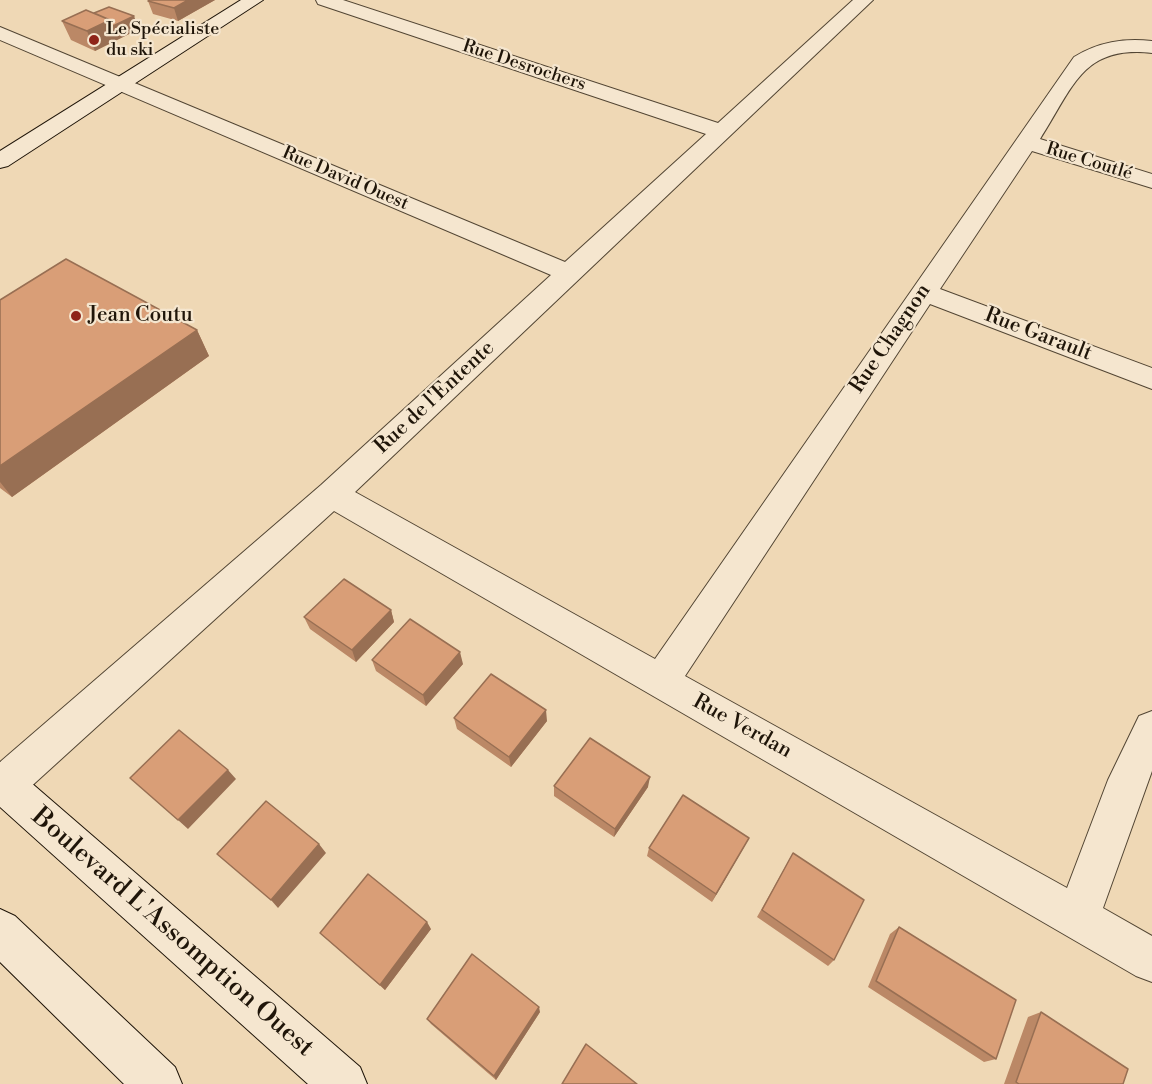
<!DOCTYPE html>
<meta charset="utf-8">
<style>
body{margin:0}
canvas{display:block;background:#efd8b5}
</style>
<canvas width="1152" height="1084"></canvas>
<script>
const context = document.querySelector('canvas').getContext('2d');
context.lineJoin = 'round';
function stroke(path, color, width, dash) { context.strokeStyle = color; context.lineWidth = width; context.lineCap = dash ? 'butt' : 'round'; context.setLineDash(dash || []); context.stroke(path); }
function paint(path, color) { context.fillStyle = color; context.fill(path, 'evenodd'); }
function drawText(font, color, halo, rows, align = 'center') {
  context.font = font + ' "Libre Bodoni",serif'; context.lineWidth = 4.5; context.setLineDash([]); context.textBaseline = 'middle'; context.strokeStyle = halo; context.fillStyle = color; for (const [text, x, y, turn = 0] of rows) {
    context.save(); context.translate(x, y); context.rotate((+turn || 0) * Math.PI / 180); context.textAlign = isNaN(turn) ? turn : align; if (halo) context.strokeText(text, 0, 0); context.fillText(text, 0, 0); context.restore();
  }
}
const street = new Path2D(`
 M316,0H343L718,123L853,0H873L355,492L655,659L1074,57C1099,42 1123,38 1152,41V53C1082,45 1073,88 1040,139L1152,174V188L1032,151L940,289L1152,368V389L930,304L685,676L1067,888L1108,780L1139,716L1152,711V771L1103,908L1152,936V982L1136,976L334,511L14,802L0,807V762L321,485L551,275L0,40V27L565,262L706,134L318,4Z`);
const secondary = new Path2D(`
 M241,0H263L8,166L0,168V151Z
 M0,762L14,768L360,1067L367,1084H308L0,807Z
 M0,909L15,916L175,1067L182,1084H124L0,962Z`);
stroke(street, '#534634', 2);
stroke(secondary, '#1f1509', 2);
paint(street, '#f5e6cf');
paint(secondary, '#f5e6cf');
paint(new Path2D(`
 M150,0H215L178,21L153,14L148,1Z
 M62,21L139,29L95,51L71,40Z
 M0,300L197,330L209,356L12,497L0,488Z
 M391,610L394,622L356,662L310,629L304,617Z
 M372,660L463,664L426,706L376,671Z
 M454,718L547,721L511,767L457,729Z
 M554,786L648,787L614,837L554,796Z
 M744,847L712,902L647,856L649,848Z
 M793,853L834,960L828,966L757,917Z
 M899,927L996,1059L984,1062L868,987L890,934Z
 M431,929L385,990L320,933Z
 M540,1012L496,1080L431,1024L427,1019Z
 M1041,1012L1123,1084H1004L1028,1017Z`), '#b86');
paint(new Path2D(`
 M188,0H215L178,21L174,8Z
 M134,16L139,29L95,51L87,31L110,20Z
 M197,330L209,356L12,497L0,482V466Z
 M391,610L394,622L356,662L352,650Z
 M460,652L463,664L426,706L423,695Z
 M546,710L547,721L511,767L509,757Z
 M228,770L236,779L188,829L178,820Z
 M650,777L648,787L614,837L615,829Z
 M749,838L744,847L712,902L716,894Z
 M319,844L326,853L278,908L271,900Z
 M427,922L431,929L385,990L380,985Z
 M539,1007L540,1012L496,1080L494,1076Z`), '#986f53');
const building = new Path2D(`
 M150,0H188L174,8L148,1Z
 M109,7L134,16L113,26L110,20L94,13Z
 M86,10L110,20L87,31L62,21Z
 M66,259L197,330L0,466V300Z
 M344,579L391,610L352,650L304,617Z
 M410,619L460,652L423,695L372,660Z
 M491,674L546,710L509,757L454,718Z
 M179,730L228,770L178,820L130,778Z
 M590,738L650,777L615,829L554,786Z
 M683,795L749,838L716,894L649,848Z
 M266,801L319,844L271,900L217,854Z
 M793,853L864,900L834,960L762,910Z
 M368,874L427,922L380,985L320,933Z
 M899,927L1016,1000L996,1059L876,981Z
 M472,954L539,1007L494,1076L427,1019Z
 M1041,1012L1128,1069L1123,1084H1019L1016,1082Z
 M586,1044L637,1084H562Z`);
paint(building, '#d99e77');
stroke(building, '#986f53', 1.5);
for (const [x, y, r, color] of [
 [94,40,6,"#8f2418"],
 [76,316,6,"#8f2418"]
]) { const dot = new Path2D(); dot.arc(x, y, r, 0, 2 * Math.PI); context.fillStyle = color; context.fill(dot); stroke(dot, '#f5e6cf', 2); }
drawText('18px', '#1f1509', '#f5e6cf', [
 ["Le Spécialiste",106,30],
 ["du ski",106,51]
], 'left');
drawText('18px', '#1f1509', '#f5e6cf', [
 ["Rue Desrochers",524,66,18],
 ["Rue Coutlé",1089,162,17],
 ["Rue David Ouest",345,179,23]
]);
drawText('21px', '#1f1509', '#f5e6cf', [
 ["Jean Coutu",88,316]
], 'left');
drawText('21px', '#1f1509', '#f5e6cf', [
 ["Rue Garault",1038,335,21],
 ["Rue Chagnon",891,339,-56],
 ["Rue de l'Entente",435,398,-43],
 ["Rue Verdan",742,727,29]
]);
drawText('26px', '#1f1509', '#f5e6cf', [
 ["Boulevard L'Assomption Ouest",172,933,41]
]);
</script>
